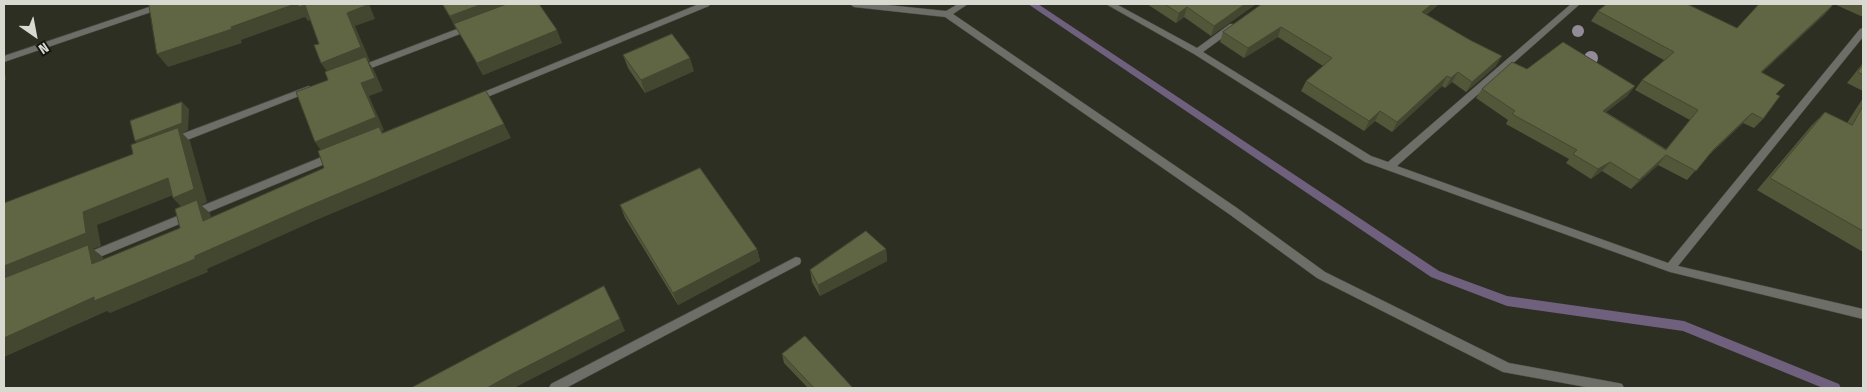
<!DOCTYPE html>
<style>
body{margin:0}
#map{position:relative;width:1867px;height:392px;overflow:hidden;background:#2d2f23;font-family:"Fira Sans Condensed",sans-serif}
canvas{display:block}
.frame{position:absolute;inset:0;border:5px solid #d8dad2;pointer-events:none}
.north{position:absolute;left:10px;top:10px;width:50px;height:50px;-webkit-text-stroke:4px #151611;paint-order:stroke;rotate:147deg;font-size:14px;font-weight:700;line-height:20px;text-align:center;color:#d8dad2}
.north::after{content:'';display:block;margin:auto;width:18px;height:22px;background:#d8dad2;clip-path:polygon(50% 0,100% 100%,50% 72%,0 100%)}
</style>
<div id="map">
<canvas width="1867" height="392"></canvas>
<div class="frame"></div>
<div class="north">N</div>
</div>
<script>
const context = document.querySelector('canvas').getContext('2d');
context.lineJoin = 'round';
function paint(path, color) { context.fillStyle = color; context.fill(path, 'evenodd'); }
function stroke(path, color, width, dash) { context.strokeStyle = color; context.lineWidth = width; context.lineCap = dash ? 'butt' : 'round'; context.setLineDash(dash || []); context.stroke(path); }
paint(new Path2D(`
 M1028,4H1038L1439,271L1507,296L1684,321L1839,384L1841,388H1823L1683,331L1507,306L1431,277Z`), '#6f607e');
const street = new Path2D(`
 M158,4H170L169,6L4,62V56Z
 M699,4H710L709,6L480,100H474L472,98L474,96Z
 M850,4H878L946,11L958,4H968L953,14L1237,208L1325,272L1509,363L1618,383L1622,384L1624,388H1591L1503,372L1317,278L1229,214L945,17L854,7Z
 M1106,4H1116L1197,48L1230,24H1236L1237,26L1236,28L1203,52L1371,156L1388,162L1571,4H1580L1397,166L1668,263L1860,29L1863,28V37L1678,266L1863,309V319L1670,272L1365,162L1194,54Z
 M470,24L473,25L474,27L473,29L361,72H355L353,70L355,68Z
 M309,86L314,89L312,91L177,144L174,145L169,141L171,138Z
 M334,152L339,156L337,159L90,261L86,262L82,261L81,258L82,255Z
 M796,257L800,258L801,261L800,264L566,388H549L551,384Z`);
stroke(street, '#484a3f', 1);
paint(street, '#6d6e68');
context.fillStyle = '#948b99';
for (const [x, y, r] of [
 [1578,31,6],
 [1591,58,7]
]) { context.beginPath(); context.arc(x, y, r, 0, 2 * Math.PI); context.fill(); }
paint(new Path2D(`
 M442,4H539L562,43L483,75L456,27Z
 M1147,4H1256L1211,36L1184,17L1176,23Z
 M1262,4H1439L1426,15L1496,66L1466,92L1452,82L1445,88L1442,86L1392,132L1375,121L1364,131L1301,91L1306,81L1323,66L1278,37L1244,58L1220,42L1223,32Z
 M1834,4H1863V17Z
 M1833,5L1824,15L1762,72L1776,94L1763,119L1754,128L1743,123L1708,156L1687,180L1658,165L1631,189L1602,171L1591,179L1566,163L1569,159L1506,124L1508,120L1476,98L1482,89L1527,69L1635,86L1627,96L1606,112L1666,149L1690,120L1635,90L1642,80L1664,60L1591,21L1598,11L1737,28Z
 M623,55L694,71L645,93L628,68Z
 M1863,63V91L1847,83Z
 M1863,98V252L1757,190L1812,125L1825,112L1847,123Z
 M620,205L757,249L760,261L678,305L625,218Z
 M886,249L887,261L820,296L812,282L810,270Z
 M782,354L853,388H808L784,363Z`), '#53573a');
paint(new Path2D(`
 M295,4L305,5L314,19L308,21L305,17L241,40L242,43L168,67L157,54Z
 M367,4H369L375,19L355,26L370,61H368L374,70L383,91L369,96L384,130L382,131L388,140L324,155L315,142L330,76L321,63L347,13Z
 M482,4H517L455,28L450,16Z
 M1245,4H1256L1211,36L1214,26Z
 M1432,4H1439L1417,22L1422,12Z
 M1833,5L1824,15L1752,82L1761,72Z
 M1187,7L1184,17L1176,23L1179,13Z
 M1281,27L1278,37L1244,58L1248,48Z
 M557,30L562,43L483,75L477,63Z
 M1502,56L1496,66L1466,92L1472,82Z
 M690,58L694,71L645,93L641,80Z
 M4,67L6,80L4,81Z
 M1458,72L1452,82L1445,88L1451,78Z
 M1447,76L1442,86L1392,132L1397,122Z
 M1635,86L1627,96L1596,120L1603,111Z
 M182,102L189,109L188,130L182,133L190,141L207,202L201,205L210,213L215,234L185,211L173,198L194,189L142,148L135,141Z
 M1380,111L1375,121L1364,131L1369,121Z
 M1752,113L1743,123L1704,160L1713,150Z
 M504,124L511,138L314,221L207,269L208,272L110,313L107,311L4,357V338L94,297L195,256L304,208Z
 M1666,155L1658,165L1631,189L1639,180Z
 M1610,162L1602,171L1591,179L1598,169Z
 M168,178L181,192L97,225L101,246L93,249L103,257L106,277L4,285V266L83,212Z
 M757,249L760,261L678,305L673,293Z
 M886,249L887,261L820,296L818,285Z
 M620,319L625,331L514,388H487L512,374Z`), '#434730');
const building = new Path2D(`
 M149,4H295L231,27L232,29L157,54Z
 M298,4H367V5L347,13L361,47L321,63L314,45L319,44L305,5L299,7Z
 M443,4H482L450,16Z
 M507,4H539L557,30L477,63L454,24Z
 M1165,4H1245L1214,26L1187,7L1179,13Z
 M1262,4H1432L1422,12L1470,40L1502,56L1472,82L1458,72L1451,78L1447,76L1397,122L1380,111L1369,121L1306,81L1332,58L1281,27L1248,48L1223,32Z
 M1607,4H1687L1737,28L1759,4H1831L1833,5L1761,72L1785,85L1776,94L1780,96L1763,119L1752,113L1713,150L1696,171L1666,155L1639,180L1610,162L1598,169L1573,154L1577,150L1512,114L1515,111L1482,89L1512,62L1527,69L1563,42L1635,86L1603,111L1666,150L1698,110L1642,80L1674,52L1598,11Z
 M672,34L690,58L641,80L623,55Z
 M366,57L375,78L361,83L376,117L315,142L296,92L328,80L325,72Z
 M1863,65V75L1858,72Z
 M486,91L504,124L304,208L195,256V259L94,301V297L4,338V278L88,245L92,264L180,228L175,209L197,200L203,221L324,168L318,151L379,127L382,133Z
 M182,102V123L135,141L130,121Z
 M1863,106V231L1770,178L1825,112L1852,125Z
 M178,128L194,189L173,198L168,178L83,212L86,233L4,266V203L133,154L131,145Z
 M700,168L757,249L673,293L620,205Z
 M866,231L886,249L818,285L810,270Z
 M604,286L620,319L512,374L487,388H411Z
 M805,336L853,388H814L782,354Z`);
paint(building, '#606544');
stroke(building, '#434730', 1);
</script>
